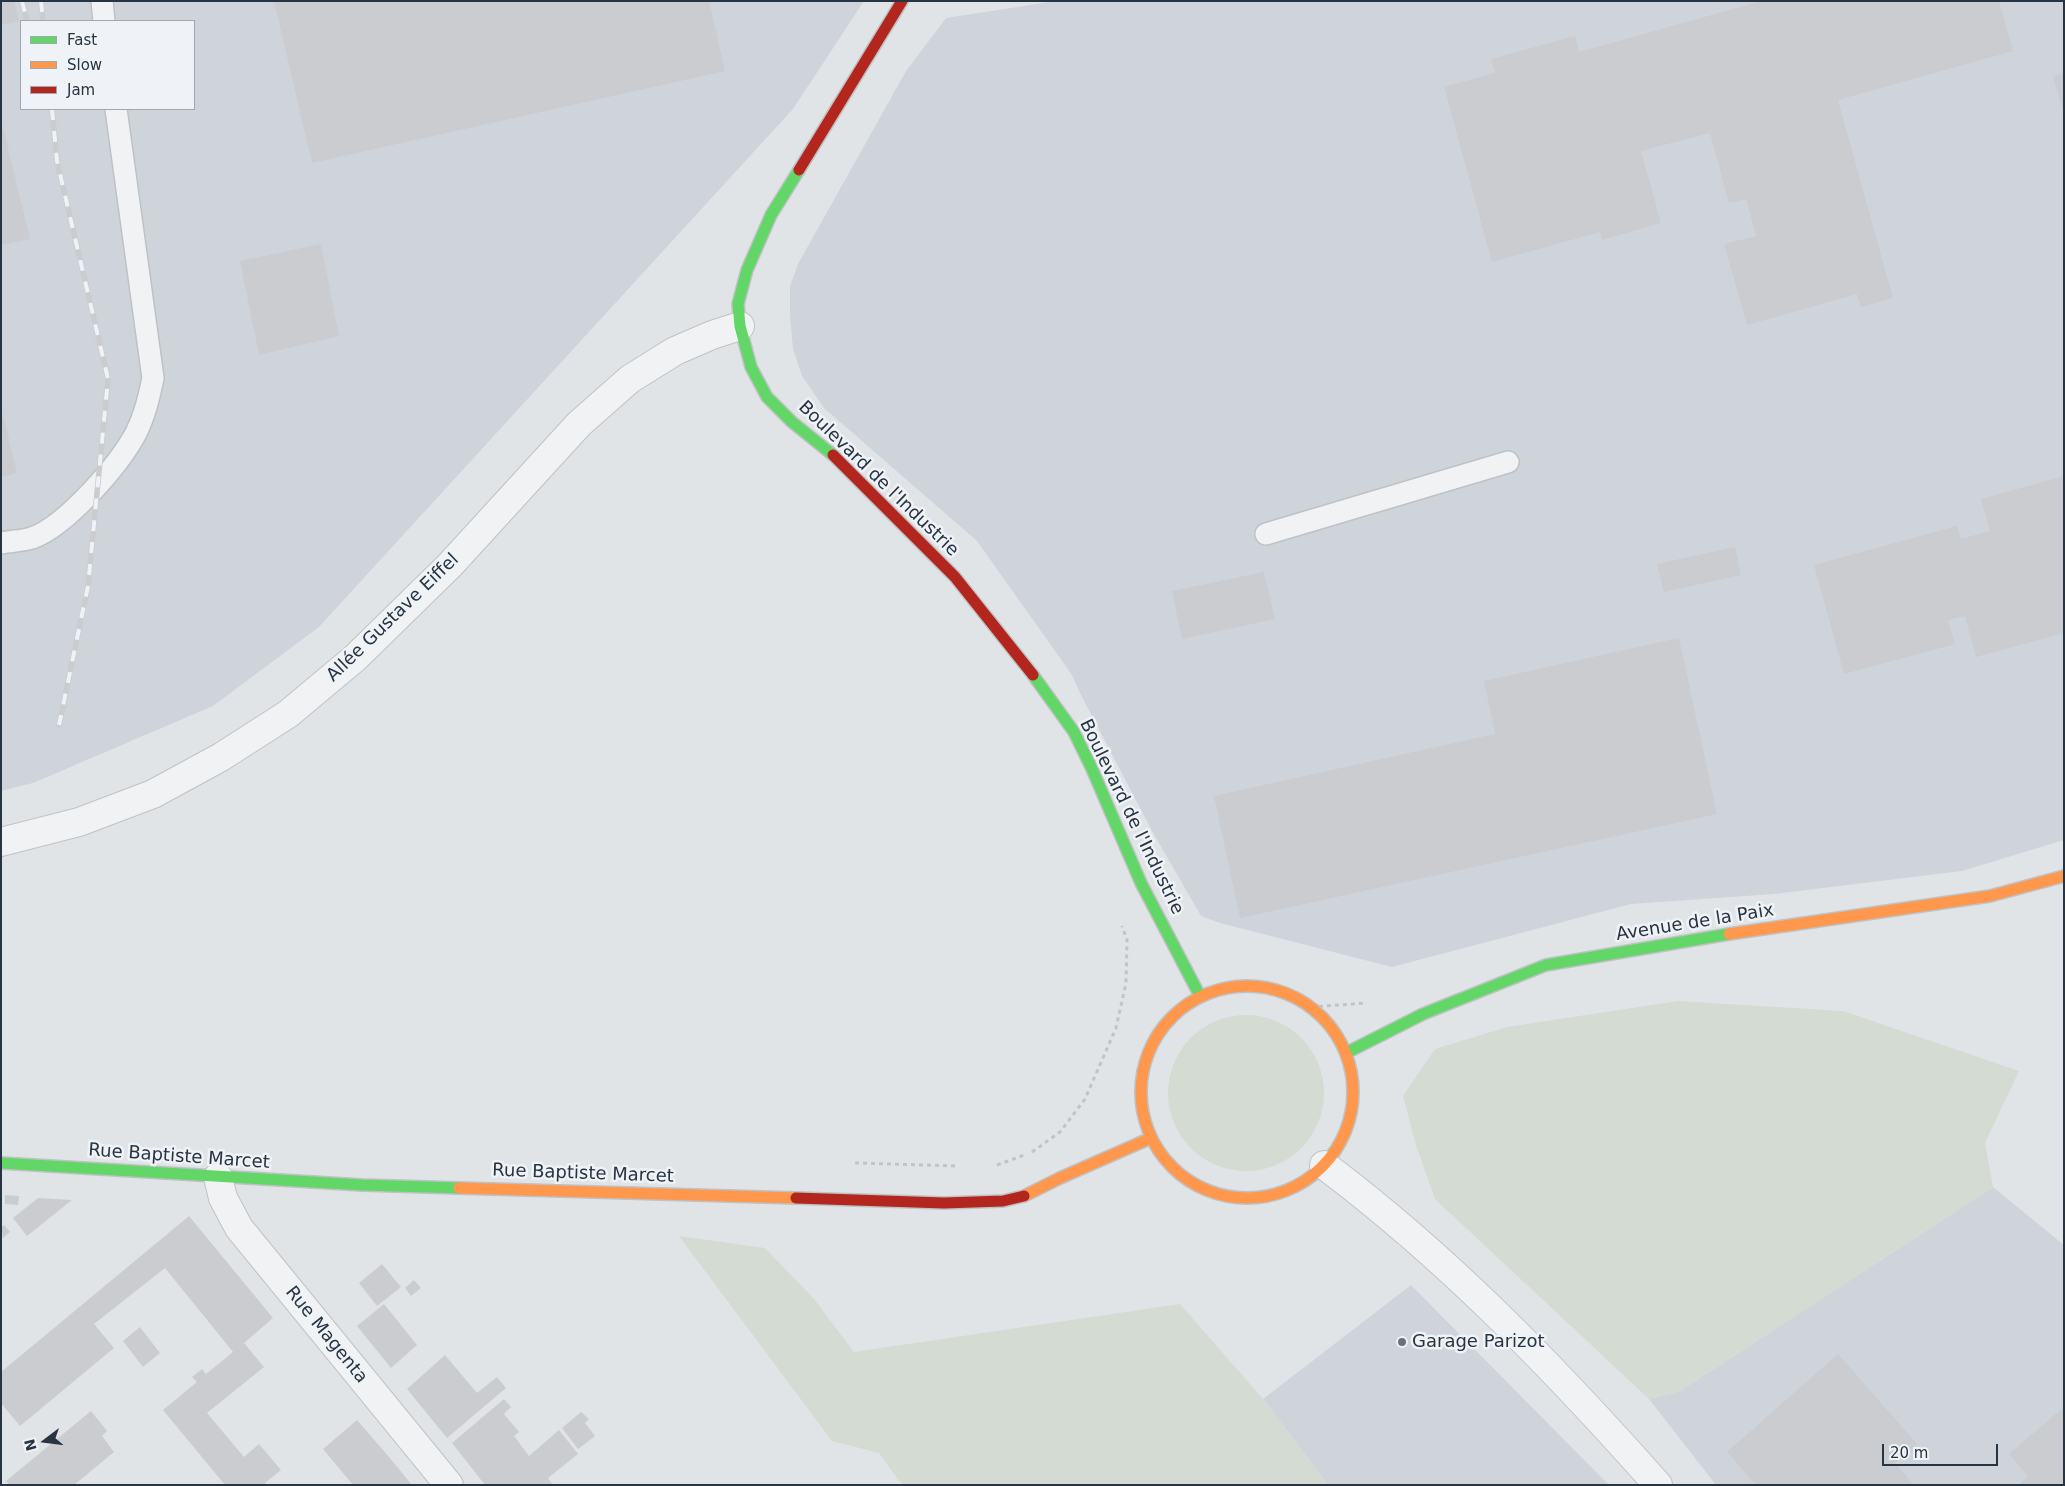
<!DOCTYPE html>
<meta charset="utf-8">
<style>
body{margin:0}
#map{position:relative;width:2065px;height:1486px;overflow:hidden;background:#e1e4e7;font-family:"DejaVu Sans",sans-serif}
canvas{display:block}
.frame{position:absolute;inset:0;border:2px solid #273442;pointer-events:none}
.legend{position:absolute;left:20px;top:20px;width:175px;height:90px;box-sizing:border-box;background:#eff3f7;border:1px solid #9fa7af;margin:0;padding:6px 9px;list-style:none;font-size:15px;color:#273442}
.legend li{display:flex;align-items:center;gap:10px;height:25px}
.legend b{width:25px;border:1px solid #9fa7af}
.north{position:absolute;left:20px;top:1416px;width:50px;height:50px;-webkit-text-stroke:4px #eff3f7;paint-order:stroke;rotate:255deg;font-size:14px;font-weight:700;line-height:20px;text-align:center;color:#273442}
.north::after{content:'';display:block;margin:auto;width:18px;height:22px;background:#273442;clip-path:polygon(50% 0,100% 100%,50% 72%,0 100%)}
.scale{position:absolute;left:1882px;top:1444px;width:116px;height:22px;box-sizing:border-box;border:2px solid #273442;border-top:0;padding-left:6px;font-size:15px;line-height:18px;white-space:nowrap;color:#273442;-webkit-text-stroke:4px #eff3f7;paint-order:stroke}
</style>
<div id="map">
<canvas width="2065" height="1486"></canvas>
<div class="frame"></div>
<ul class="legend">
<li><b style="height:6px;background:#63d668"></b>Fast</li>
<li><b style="height:6px;background:#ff974d"></b>Slow</li>
<li><b style="height:6px;background:#b3261e"></b>Jam</li>
</ul>
<div class="north">N</div>
<div class="scale">20 m</div>
</div>
<script>
const context = document.querySelector('canvas').getContext('2d');
context.lineJoin = 'round';
function paint(path, color) { context.fillStyle = color; context.fill(path, 'evenodd'); }
function stroke(path, color, width, dash) { context.strokeStyle = color; context.lineWidth = width; context.lineCap = dash ? 'butt' : 'round'; context.setLineDash(dash || []); context.stroke(path); }
function drawText(font, color, halo, rows, align = 'center') {
  context.font = font + ' "DejaVu Sans",sans-serif'; context.lineWidth = 5; context.setLineDash([]); context.textBaseline = 'middle'; context.strokeStyle = halo; context.fillStyle = color; for (const [text, x, y, turn = 0] of rows) {
    context.save(); context.translate(x, y); context.rotate((+turn || 0) * Math.PI / 180); context.textAlign = isNaN(turn) ? turn : align; if (halo) context.strokeText(text, 0, 0); context.fillText(text, 0, 0); context.restore();
  }
}
paint(new Path2D(`
 M1,1H864L793,109L319,627L213,706L33,783L1,791ZM21,21H194V109H21Z
 M1056,1H2064V840L1962,871L1774,894L1631,904L1392,967L1220,923L1201,916L1152,831L1080,693L1072,675L977,541L824,408L802,376L793,349L790,316V286L798,264L906,71L946,18Z
 M1993,1187L2064,1245V1485H1716L1649,1399L1680,1391Z
 M1411,1285L1609,1485H1328L1263,1399Z`), '#cfd4db');
paint(new Path2D(`
 M1678,1001L1843,1011L2019,1071L1985,1143L1993,1187L1680,1391L1649,1399L1435,1199L1416,1145L1403,1096L1435,1049L1507,1027Z
 M1168 1093a78 78 0 1 1 156 0a78 78 0 1 1-156 0Z
 M679,1236L765,1248L814,1299L854,1352L1180,1304L1263,1399L1328,1485H902L879,1453L832,1441Z`), '#d3dbd2');
paint(new Path2D(`
 M1,1H14L19,21L1,25Z
 M274,1H709L725,71L312,163Z
 M1762,1H1999L2013,51L1838,100L1893,298L1861,307L1857,294L1747,325L1724,244L1756,236L1746,199L1729,203L1710,133L1641,151L1661,223L1602,240L1600,232L1492,262L1444,87L1495,73L1491,59L1575,36L1579,52Z
 M2064,73V111H2063L2053,76Z
 M1,119L30,239L1,245Z
 M321,244L339,336L259,355L240,261Z
 M1,407L17,473L1,477Z
 M2064,476V633L1976,657L1965,616L1948,620L1955,644L1844,674L1814,565L1957,526L1961,539L1990,531L1981,499Z
 M1735,547L1741,575L1664,592L1657,564Z
 M1264,572L1275,619L1182,639L1172,591Z
 M1679,638L1717,814L1240,918L1214,796L1495,734L1484,681Z
 M5,1195L19,1196L18,1205L5,1204Z
 M38,1198L72,1200L27,1236L13,1218Z
 M189,1216L273,1318L244,1343L264,1367L207,1413L244,1457L259,1444L281,1470L265,1483L267,1485H225L163,1410L197,1382L192,1377L202,1369L206,1374L233,1352L165,1268L94,1324L114,1348L20,1426L1,1403V1372Z
 M4,1225L10,1232L3,1238L1,1227Z
 M382,1264L401,1287L377,1306L359,1283Z
 M414,1280L421,1288L411,1296L405,1288Z
 M384,1304L417,1345L391,1368L357,1326Z
 M140,1327L160,1353L143,1367L123,1341Z
 M1838,1354L1917,1444L1895,1463L1914,1485H1756L1727,1452Z
 M445,1355L477,1393L497,1377L506,1388L447,1438L407,1389Z
 M504,1399L511,1407L504,1414L519,1432L514,1436L529,1456L559,1430L578,1454L548,1478L553,1485H485L452,1443Z
 M2064,1407V1485H2019L2028,1476L2009,1454Z
 M91,1411L107,1431L102,1436L114,1452L74,1485H9L6,1481Z
 M581,1412L589,1419L585,1423L595,1436L578,1449L562,1428Z
 M357,1420L389,1457L412,1485H353L323,1449Z`), '#cacccf');
const lane = new Path2D(`
 M102,1L104,21
 M1266,534L1508,462
 M1,543C11,541 22,541 32,538C66,526 119,465 136,433C145,415 149,397 153,378L116,109`);
const street = new Path2D(`
 M1,842L79,822L153,794L221,757L288,714L355,658L450,565L579,424L630,379L675,351L712,335L740,326
 M1324,1165C1448,1258 1555,1369 1658,1485
 M218,1177L223,1198L239,1228L449,1485`);
const fast = new Path2D(`
 M799,170L771,215L747,270L738,304L740,326L751,367L767,397L792,422L833,455
 M1033,675L1074,732L1092,769L1141,883L1200,996
 M1346,1053L1423,1014L1546,965L1729,934
 M1,1163L362,1185L459,1188`);
const slow = new Path2D(`
 M1729,934L1990,896L2064,876
 M1141 1092a106 106 0 1 1 212 0a106 106 0 1 1-212 0Z
 M459,1188L796,1198
 M1024,1196L1060,1178L1151,1138`);
const jam = new Path2D(`
 M799,170L902,1
 M833,455L955,577L1033,675
 M796,1198L944,1203L1003,1201L1024,1196`);
stroke(lane, '#bfc2c5', 24);
stroke(street, '#bfc2c5', 30);
stroke(fast, '#bfc2c5', 14);
stroke(slow, '#bfc2c5', 14);
stroke(jam, '#bfc2c5', 14);
stroke(new Path2D(`
 M1311,1007L1367,1003
 M1032,1152L1060,1132L1085,1099L1116,1028L1126,983L1127,940L1122,926
 M855,1163L959,1166
 M997,1165L1027,1154`), '#c0c4c7', 3, [4, 4]);
stroke(lane, '#f1f2f3', 21);
stroke(street, '#f1f2f3', 28);
stroke(fast, '#63d668', 11);
stroke(slow, '#ff974d', 11);
stroke(jam, '#b3261e', 11);
const rail = new Path2D(`
 M22,1L27,21
 M41,1L43,21
 M52,109L57,161L108,379L88,586L59,725`);
stroke(rail, '#caccce', 5.5);
stroke(rail, '#eff3f7', 4, [11]);
for (const [x, y, r, color] of [
 [1402,1342,5,"#68727c"]
]) { const dot = new Path2D(); dot.arc(x, y, r, 0, 2 * Math.PI); context.fillStyle = color; context.fill(dot); stroke(dot, '#eff3f7', 2); }
drawText('18px', '#273442', '#eff3f7', [
 ["Boulevard de l'Industrie",878,479,44],
 ["Allée Gustave Eiffel",393,618,-44],
 ["Boulevard de l'Industrie",1131,817,64],
 ["Avenue de la Paix",1695,923,-9],
 ["Rue Baptiste Marcet",179,1157,4],
 ["Rue Baptiste Marcet",583,1174,2],
 ["Rue Magenta",326,1335,51]
]);
drawText('18px', '#273442', '#eff3f7', [
 ["Garage Parizot",1412,1342]
], 'left');
</script>
